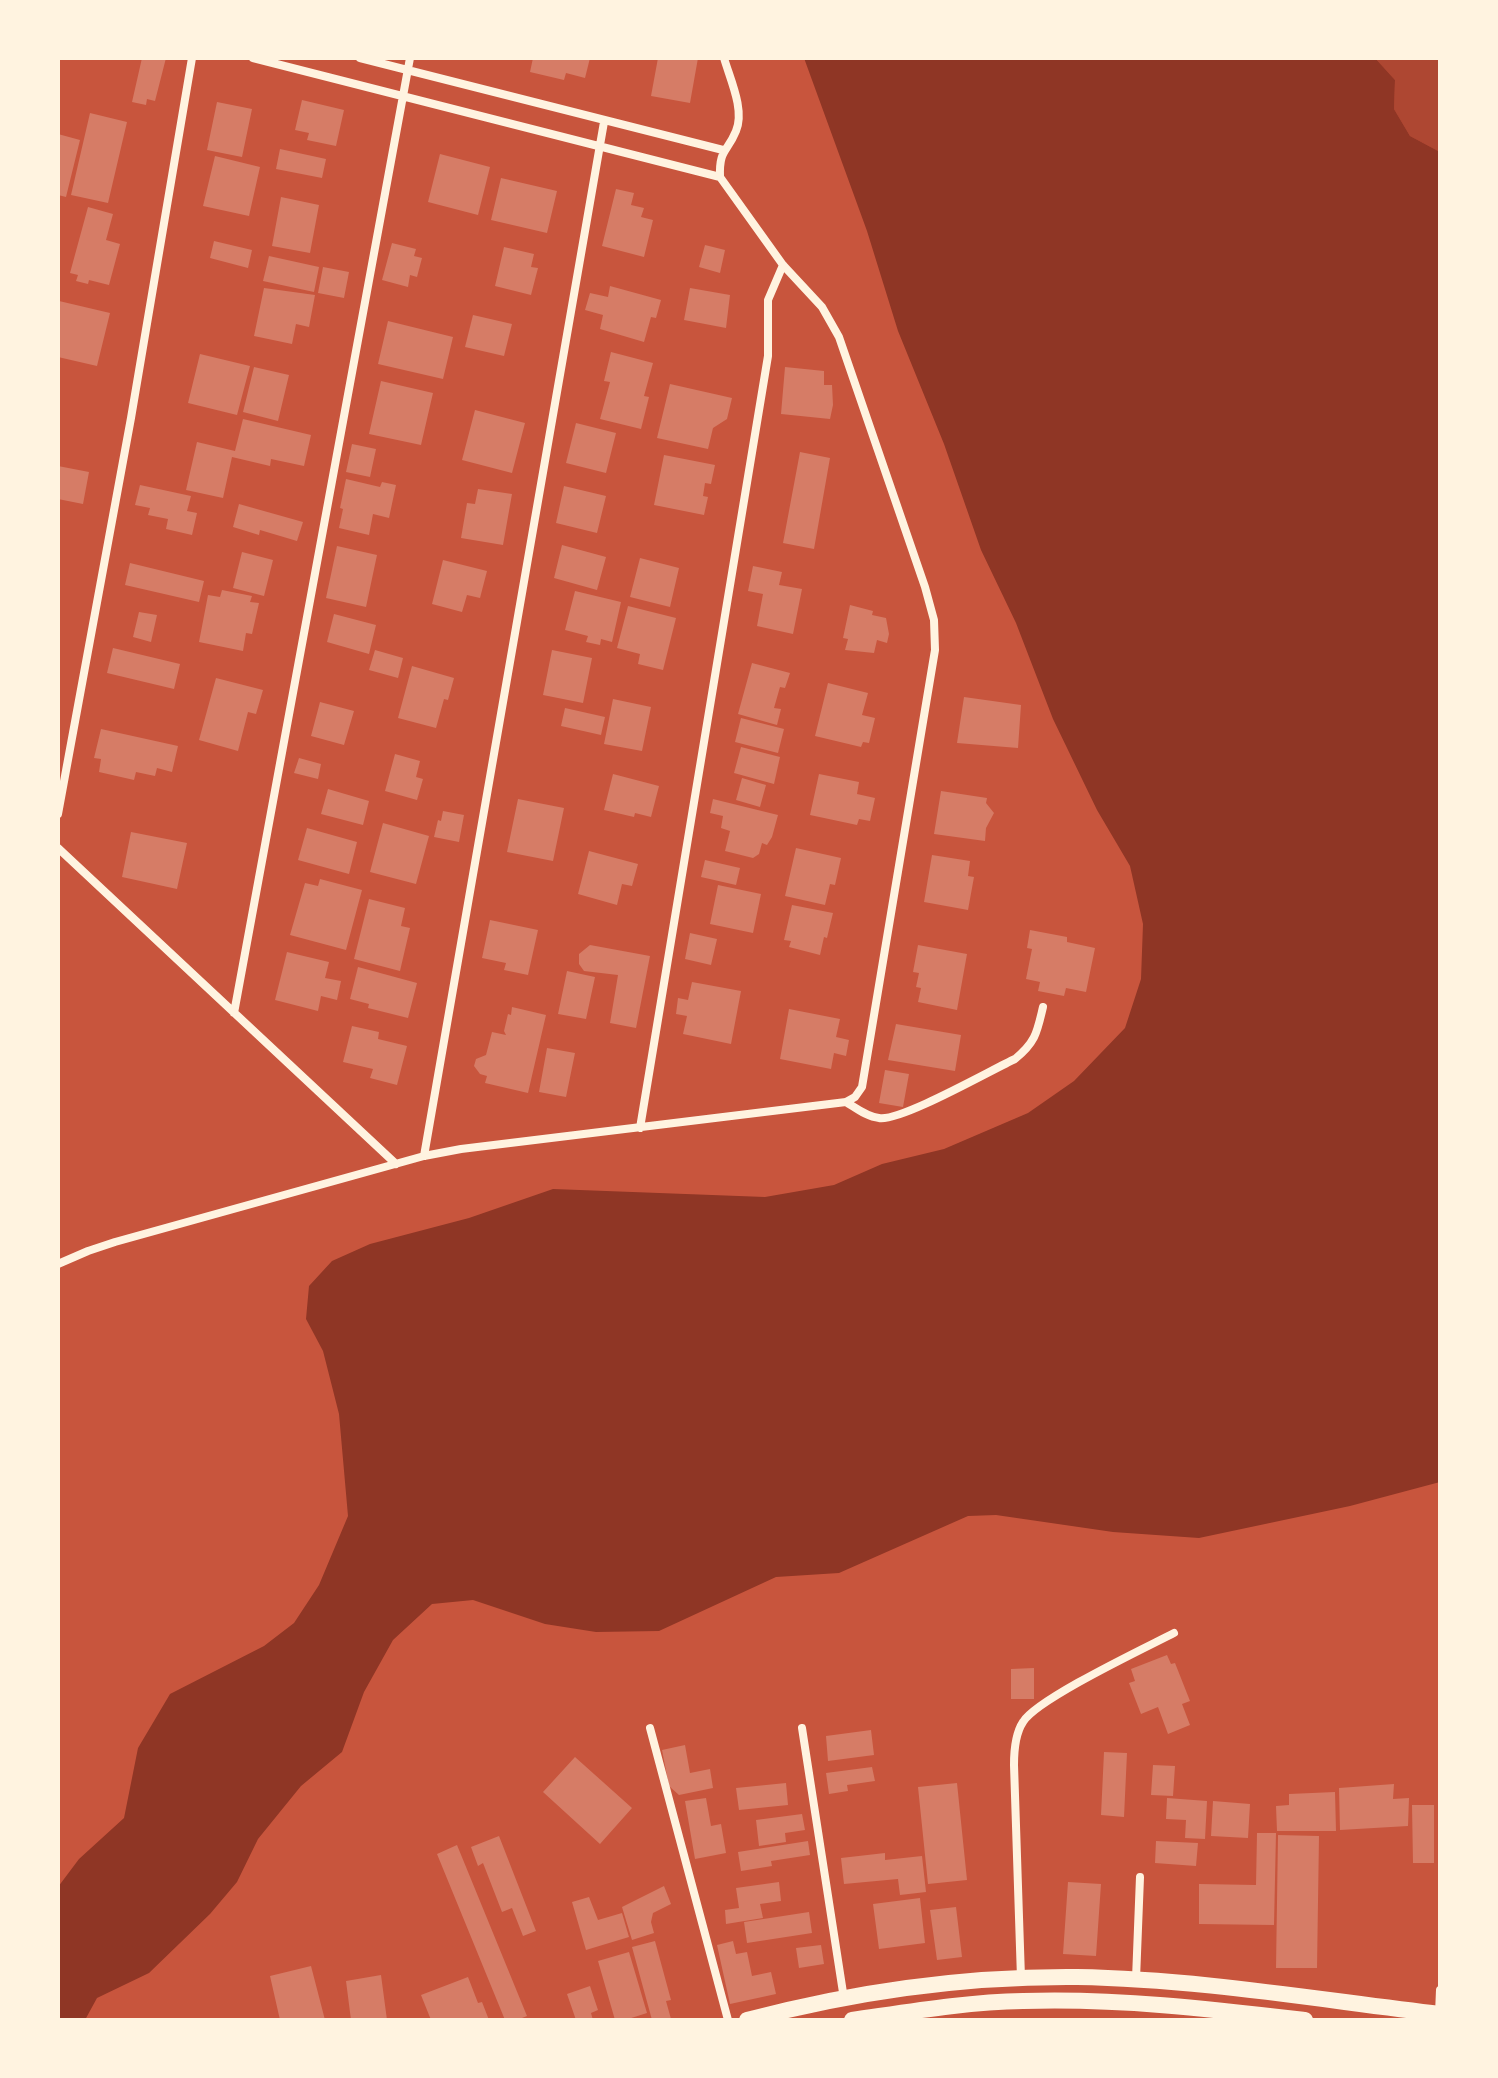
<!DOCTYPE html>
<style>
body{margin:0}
#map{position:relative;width:1498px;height:2078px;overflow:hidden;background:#c8553d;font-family:"DM Sans",sans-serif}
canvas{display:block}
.frame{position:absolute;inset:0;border:60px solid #fff3e0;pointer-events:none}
</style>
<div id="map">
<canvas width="1498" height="2078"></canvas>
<div class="frame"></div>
</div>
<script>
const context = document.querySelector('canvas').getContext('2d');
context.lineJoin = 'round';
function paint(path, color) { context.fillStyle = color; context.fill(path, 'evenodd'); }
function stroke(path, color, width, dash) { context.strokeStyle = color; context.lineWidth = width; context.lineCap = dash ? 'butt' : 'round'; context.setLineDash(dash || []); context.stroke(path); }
paint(new Path2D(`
 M1375,58H1440V152L1410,136L1394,109L1395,80Z`), '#ae4732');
paint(new Path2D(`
 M804,58H1375L1395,80L1394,109L1410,136L1440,152V1482L1350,1506L1199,1538L1113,1532L996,1515L968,1516L839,1573L776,1577L659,1631L596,1632L545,1624L473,1600L432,1604L393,1640L364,1692L342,1752L301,1786L258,1839L237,1882L210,1914L149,1973L97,1998L85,2020H58V1887L79,1859L124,1818L138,1748L170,1694L264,1646L294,1623L319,1585L348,1516L339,1414L323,1351L306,1319L309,1286L332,1261L370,1244L469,1218L553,1189L765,1197L834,1185L882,1164L944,1149L1028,1113L1074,1081L1125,1028L1141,979L1143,924L1130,866L1097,810L1053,719L1016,623L981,550L944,444L898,331L867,231Z`), '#8f3625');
paint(new Path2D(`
 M142,58H166L155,101L147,99L146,105L132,102Z
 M533,58H590L585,78L566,73L564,80L530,72Z
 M658,58H698L690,103L651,96Z
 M302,100L344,110L336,146L307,140L309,133L295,130Z
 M217,102L252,109L242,157L207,150Z
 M90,113L127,122L108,203L71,195Z
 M58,134L80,140L66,197L58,195Z
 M280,149L326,159L322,178L276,169Z
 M440,154L490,167L478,215L428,202Z
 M215,156L260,167L249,216L203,206Z
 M501,178L557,191L547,233L491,220Z
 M616,189L634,193L631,205L644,208L641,217L653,220L644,257L602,246Z
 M281,197L319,205L310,253L272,246Z
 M88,207L113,214L106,240L120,244L109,285L89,280L88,284L76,281L78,275L70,273Z
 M214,241L252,250L248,268L210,258Z
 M392,243L416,249L414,256L422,258L417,277L410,275L408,287L382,280Z
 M705,245L725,250L720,273L699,267Z
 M504,247L534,254L531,267L538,268L531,295L495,286Z
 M269,256L319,267L314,292L263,281Z
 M323,267L349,272L344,298L318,293Z
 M610,286L661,300L656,318L651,317L644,342L600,329L603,315L585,310L590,293L608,297Z
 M264,288L315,295L309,327L296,324L292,344L254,336Z
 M690,288L730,295L726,328L684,320Z
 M59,301L110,313L97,366L58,357Z
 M473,315L512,324L504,356L465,347Z
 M388,321L453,337L443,379L378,364Z
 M611,352L653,363L644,396L649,397L641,429L600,419L610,382L604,381Z
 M200,354L250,366L237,415L188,403Z
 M254,367L289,375L278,421L243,412Z
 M785,367L824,371V385H832L833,405L830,419L781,414Z
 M381,381L433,393L421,445L369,434Z
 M670,384L732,398L727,419L713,428L708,449L657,438Z
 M475,410L525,423L512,473L462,460Z
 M243,419L311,435L304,466L271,459L270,466L232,457L223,498L186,490L197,442L235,451Z
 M576,423L616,433L606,473L566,463Z
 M352,444L376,449L370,477L346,472Z
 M800,452L830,458L814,549L783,543Z
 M664,455L715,465L711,484L705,483L703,496L708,497L704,515L654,505Z
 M58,466L89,472L83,504L58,499Z
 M346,479L380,487L382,482L396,485L389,518L373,514L369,535L339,528L343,509L340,508Z
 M140,485L191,496L187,511L197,513L192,535L166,529L168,519L148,515L150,508L135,505Z
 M564,486L606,496L597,533L556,523Z
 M478,489L512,494L503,545L461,538L467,503L475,504Z
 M239,504L303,522L297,541L260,530L259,535L233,527Z
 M562,545L606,557L597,590L554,578Z
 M337,546L377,555L366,607L326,598Z
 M242,552L273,560L264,596L233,588Z
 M640,558L679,568L670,607L630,597Z
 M443,560L487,571L480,598L467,595L462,612L432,604Z
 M130,563L204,581L199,602L125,585Z
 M753,566L782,572L779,585L802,589L793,634L757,626L763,594L748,591Z
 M222,590L252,596L250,602L259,603L252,634L246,633L243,651L199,642L208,595L220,597Z
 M575,591L621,602L612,642L601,639L600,645L586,642L588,636L565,630Z
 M850,605L873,611L872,615L886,618L889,634L887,643L877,640L874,653L845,650L848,639L843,638Z
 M628,606L676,618L663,670L638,664L640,654L617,648Z
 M139,612L157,615L151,642L133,637Z
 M334,614L376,625L369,654L327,642Z
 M113,648L180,664L174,689L107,673Z
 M375,650L403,658L398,678L369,670Z
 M552,650L592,658L583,703L543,695Z
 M752,663L790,673L785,688L780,687L774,708L781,709L777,725L738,714Z
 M412,666L454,678L448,700L444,699L436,728L398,718Z
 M216,678L263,690L256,714L248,712L238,751L199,740Z
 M828,683L868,693L862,715L875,718L869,743L863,742L861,747L815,736Z
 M964,697L1021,705L1018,748L957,743Z
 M613,699L651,707L642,751L604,744Z
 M320,702L354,711L344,745L311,736Z
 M565,708L605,717L601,735L561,726Z
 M741,718L784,729L778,753L735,742Z
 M101,729L178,746L172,772L157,768L155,776L136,772L134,780L99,772L101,759L94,758Z
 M741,747L780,757L774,784L734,773Z
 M395,754L420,761L416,777L423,779L417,800L385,791Z
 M299,758L321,764L318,779L294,773Z
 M613,774L659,786L651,817L635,813L634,817L604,810Z
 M819,774L859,782L857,794L875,798L870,821L859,819L857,825L810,815Z
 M742,778L766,785L760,807L736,800Z
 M328,789L369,801L363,825L321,814Z
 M941,791L987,798L986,803L994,813L986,828L985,841L934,834Z
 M518,799L564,808L553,861L507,852Z
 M713,799L778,815L772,837L767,845L762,843L759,854L753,858L725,851L730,831L721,828L723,816L710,813Z
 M443,811L464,815L459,842L434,837L438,820L441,821Z
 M383,823L429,836L416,884L370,872Z
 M307,828L357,842L349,874L298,860Z
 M131,832L187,843L177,889L122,877Z
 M796,848L841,858L835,885L830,884L825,905L785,896Z
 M589,851L638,864L632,886L622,884L617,905L578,894Z
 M932,855L970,861L968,876L974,877L968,910L924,902Z
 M705,860L740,868L736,885L701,877Z
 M320,879L362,890L346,950L290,935L305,883L318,886Z
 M718,885L761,894L753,933L710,924Z
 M369,899L405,908L401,926L410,928L400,971L354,959Z
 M792,905L833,913L827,938L824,937L820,955L789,947L791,941L784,940Z
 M490,920L538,930L528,975L504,970L506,963L482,958Z
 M1030,930L1067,937V942L1095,948L1086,992L1066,988L1064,996L1038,991L1040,982L1026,979L1032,949L1027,948Z
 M690,933L717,939L711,965L685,959Z
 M590,945L650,956L636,1028L610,1023L618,975L584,971L579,964V954Z
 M918,945L967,954L957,1010L918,1002L921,988L916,987L919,973L913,972Z
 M287,952L329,962L325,978L341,981L337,1000L321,996L318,1011L275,1000Z
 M358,967L417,983L408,1018L368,1008L369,1004L350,999Z
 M567,971L595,977L586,1019L558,1014Z
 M692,982L741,991L731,1044L683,1034L687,1016L676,1014L678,998L688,1000Z
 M512,1007L546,1015L528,1093L485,1083L487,1076L480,1074L474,1066L476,1059L486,1055L492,1032L506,1035L504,1031L508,1014L511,1015Z
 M789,1009L840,1019L836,1037L849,1040L846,1056L834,1053L831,1069L780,1059Z
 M896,1024L961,1035L955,1071L888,1060Z
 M352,1026L379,1032L378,1039L407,1046L397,1085L370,1078L373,1069L343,1062Z
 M547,1048L575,1053L566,1097L539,1092Z
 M885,1070L909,1074L903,1107L879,1103Z
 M1167,1655L1171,1664L1175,1663L1190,1701L1182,1704L1190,1725L1168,1734L1158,1707L1141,1714L1129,1683L1135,1681L1131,1669Z
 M1034,1668V1699H1011V1669Z
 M871,1730L874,1755L828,1761L826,1736Z
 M685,1745L690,1773L710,1769L713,1788L679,1795L669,1786L662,1750Z
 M1104,1752L1127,1753L1124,1817L1101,1815Z
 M575,1757L632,1808L600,1844L543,1792Z
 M1153,1765L1175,1766L1173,1796L1151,1795Z
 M872,1767L875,1781L847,1785L848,1791L829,1794L826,1773Z
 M786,1783L788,1805L739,1810L736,1788Z
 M957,1783L967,1880L928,1884L918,1787Z
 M1394,1784L1393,1799L1409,1798L1408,1826L1340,1830L1339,1788Z
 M1335,1792L1336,1831H1277L1276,1806L1289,1805V1794Z
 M706,1798L711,1826L721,1824L726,1853L695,1859L685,1801Z
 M1167,1798L1207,1801L1205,1839L1185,1838L1186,1820L1166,1819Z
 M1213,1801L1250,1804L1248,1838L1211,1836Z
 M1412,1805H1434V1863H1413Z
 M802,1814L805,1830L785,1833L786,1842L759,1846L756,1820Z
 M1257,1833H1276L1274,1925L1199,1924V1884L1256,1885Z
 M1278,1835L1319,1836L1317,1968H1276Z
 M499,1836L536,1931L523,1936L512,1908L502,1912L483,1863L478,1866L471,1847Z
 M808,1841L810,1855L771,1861L772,1866L741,1871L738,1852Z
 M1156,1841L1198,1843L1196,1866L1155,1863Z
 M457,1845L527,2016L517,2020H505L437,1854Z
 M885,1853V1860L922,1856L926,1892L900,1895L898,1879L844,1884L841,1858Z
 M779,1882L781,1901L760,1904L763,1918L726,1924L725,1910L739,1908L736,1888Z
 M1068,1882L1101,1884L1096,1956L1063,1954Z
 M664,1886L671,1904L653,1913L651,1922L654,1933L632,1940L622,1907Z
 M589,1897L598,1920L622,1913L629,1937L586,1950L572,1902Z
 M920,1898L925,1943L879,1949L873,1904Z
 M956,1907L962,1957L937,1960L930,1910Z
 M809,1912L812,1933L747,1943L744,1922Z
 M655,1941L671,2000L666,2001L671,2019L667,2020H652L632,1947Z
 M733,1941L736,1954L747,1952L752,1976L771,1972L776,1994L730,2004L717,1945Z
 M821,1945L824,1964L799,1968L796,1948Z
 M629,1952L647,2013L625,2020H615L598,1961Z
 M311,1966L325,2020H280L270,1976Z
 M381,1975L387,2020H351L346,1981Z
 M468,1977L478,2003L482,2002L489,2020H431L421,1995Z
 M590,1986L598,2010L591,2013L593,2020H576L567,1994Z`), '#d67c66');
stroke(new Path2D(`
 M253,58L720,177
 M360,58L723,150
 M58,814L131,418L192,58
 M58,848L396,1164
 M234,1013L410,58
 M846,1102C856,1108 867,1117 879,1118C900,1122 991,1070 1015,1059C1036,1042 1037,1032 1043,1007
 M640,1128L768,356V300L783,265
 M424,1156L604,122
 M58,1264L88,1251L115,1242L424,1156L461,1149L846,1102L855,1097L862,1087L935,650L934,620L925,587L839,337L822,307L783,265L720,177C719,149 727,153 736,131C745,110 730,79 724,58
 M650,1728L728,2020
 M802,1728L844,1999
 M1021,1978L1014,1765C1014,1751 1015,1734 1023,1722C1037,1699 1145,1648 1174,1633
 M1136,1979L1140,1877
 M1439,2014L1440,1990`), '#fff3e0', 8);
stroke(new Path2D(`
 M747,2020C853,1992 967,1976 1077,1977C1198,1979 1320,2000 1440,2014
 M852,2020C908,2012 966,2002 1023,2001C1118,1998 1211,2009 1305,2020`), '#fff3e0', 16);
</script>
